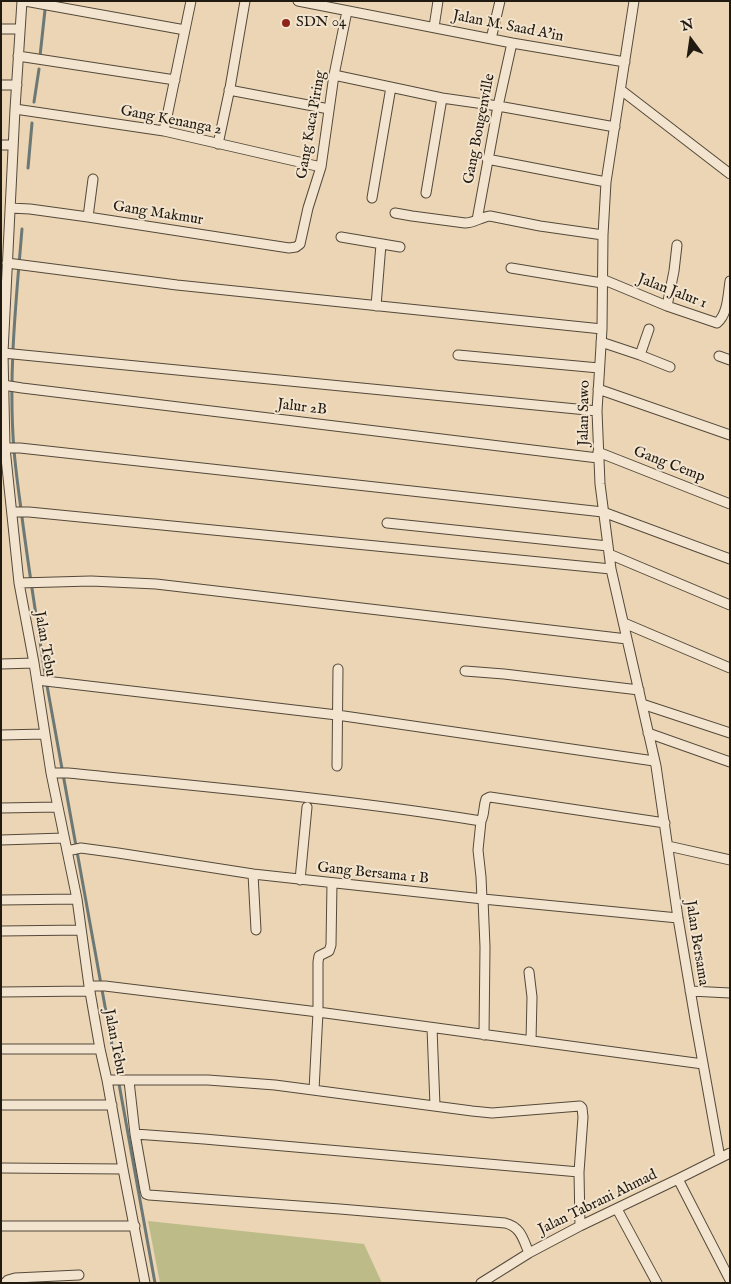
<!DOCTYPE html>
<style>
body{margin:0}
#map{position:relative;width:731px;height:1284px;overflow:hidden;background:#ebd5b4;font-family:"IM FELL English",serif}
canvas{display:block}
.frame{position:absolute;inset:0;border:2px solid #211a11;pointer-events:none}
.north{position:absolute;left:666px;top:15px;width:50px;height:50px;-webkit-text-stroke:4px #f2e4ce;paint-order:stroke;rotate:346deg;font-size:14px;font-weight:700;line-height:20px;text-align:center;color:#211a11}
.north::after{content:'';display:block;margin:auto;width:18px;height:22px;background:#211a11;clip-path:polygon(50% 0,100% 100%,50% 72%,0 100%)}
</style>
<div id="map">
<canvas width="731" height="1284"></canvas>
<div class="frame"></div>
<div class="north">N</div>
</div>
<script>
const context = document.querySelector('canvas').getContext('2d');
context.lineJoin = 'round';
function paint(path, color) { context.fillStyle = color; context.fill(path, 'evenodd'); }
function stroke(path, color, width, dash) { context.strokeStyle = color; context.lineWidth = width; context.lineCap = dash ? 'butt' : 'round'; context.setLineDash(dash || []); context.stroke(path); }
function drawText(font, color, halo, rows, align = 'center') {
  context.font = font + ' "IM FELL English",serif'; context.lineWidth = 4; context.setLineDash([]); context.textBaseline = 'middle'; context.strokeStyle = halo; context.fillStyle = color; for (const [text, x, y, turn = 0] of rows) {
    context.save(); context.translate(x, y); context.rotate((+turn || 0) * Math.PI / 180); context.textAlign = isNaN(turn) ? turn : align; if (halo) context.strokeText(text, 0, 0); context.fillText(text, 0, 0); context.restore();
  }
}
paint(new Path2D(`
 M148,1221L364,1244L382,1283H160Z`), '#bdbc89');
stroke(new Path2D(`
 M40,56L45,10
 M34,102L39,69
 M28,168L32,123
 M22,229C16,302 8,377 14,450C16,475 20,500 23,525C30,577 38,629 46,680L155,1283`), '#6c7876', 3);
const street = new Path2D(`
 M22,1L15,109L3,353L5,448L19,583L34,663L51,773L77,899L89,986L100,1049L107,1080L123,1169L145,1283
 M25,1L185,30
 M298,1L512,43L625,62
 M634,1L606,182L603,235L602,329L597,411L600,484L611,569L656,766L678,918L695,1019L720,1158
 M434,27L438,1
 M1,29H20
 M491,39L500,1
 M18,56L175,80
 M334,75L442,98L498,106L615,127
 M1,85H17
 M229,90L329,109
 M621,90L730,174
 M15,109L164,131L321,167
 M164,131L191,1
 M218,144L230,88L245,1
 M1,145H13
 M487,159L606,182
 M426,193L442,98
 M372,198L391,87
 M10,208L30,209L88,217L289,248L296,247L300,244L308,208L321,167L334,75L347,11
 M395,213L412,216L465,223C474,223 481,217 490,216L540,226L603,235
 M88,217L93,179
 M477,220L498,106L512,43
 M341,237L400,247
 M7,263L177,285L602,329
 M511,268L602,283
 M602,279L667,306L717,323C728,314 728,294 730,281
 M376,306L381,244
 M667,306L674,271L677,245
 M601,342L640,355L670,367
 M3,353L597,411
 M458,355L599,368
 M640,355L649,329
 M719,356L730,360
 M3,385L22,388L598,458
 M598,389L730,435
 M5,448H20L603,512L730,559
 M598,452L730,504
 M12,512H29L611,569
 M387,523L608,546
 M609,554L730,605
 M19,583L91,581L156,584L627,639
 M624,623L730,668
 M1,664L34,663
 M465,671L504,674L639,690
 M37,680L337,715L654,761
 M642,704L730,733
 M648,733L730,762
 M1,735L45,734
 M337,766L338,669
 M51,773H68C206,787 344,799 481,821C485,813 483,807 486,799L490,797L665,823
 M1,808L58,807
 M481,821L478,850L481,877L482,899
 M1,840L64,838
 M668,846L730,860
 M67,851L81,848L118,853L253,874L483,899L678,918
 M253,874L256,930
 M300,880L307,807
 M483,899L485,947L484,1035
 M1,900L77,899
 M1,931L81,930
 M529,972L532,997L531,1041
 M89,986H105L318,1012L703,1064
 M690,991L730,993
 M1,992L90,991
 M432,1028L435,1106
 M1,1049H100
 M107,1080H208L275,1085L472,1111L492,1113L580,1106L582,1108L583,1117L579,1172L580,1226
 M129,1081L135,1134L145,1190L146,1194L149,1195L340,1209L505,1223C521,1227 523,1239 529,1253
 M314,1090L318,1012V962L319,956L329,951L331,945L332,883
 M1,1105H112
 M135,1134L204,1139L579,1172
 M1,1168L123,1169
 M678,1179L730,1280
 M617,1209L657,1283
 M1,1226H135
 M5,1283L8,1280L15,1278L79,1275
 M481,1283L529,1253L580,1226L678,1179L730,1153`);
stroke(street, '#54493a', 11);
stroke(street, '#f2e4ce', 9);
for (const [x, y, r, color] of [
 [286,23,5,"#8f2418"]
]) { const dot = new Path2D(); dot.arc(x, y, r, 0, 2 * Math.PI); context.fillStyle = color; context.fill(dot); stroke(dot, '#f2e4ce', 2); }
drawText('15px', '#211a11', '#f2e4ce', [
 ["SDN 04",296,23]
], 'left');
drawText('15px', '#211a11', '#f2e4ce', [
 ["Jalan M. Saad A'in",508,27,11],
 ["Gang Kenanga 2",171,121,11],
 ["Gang Kaca Piring",312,125,-80],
 ["Gang Bougenville",480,129,-79],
 ["Gang Makmur",158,214,9],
 ["Jalan Jalur 1",672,292,21],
 ["Jalur 2B",302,408,7],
 ["Jalan Sawo",585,413,-89],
 ["Gang Cemp",669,465,21],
 ["Jalan Tebu",44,644,80],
 ["Gang Bersama 1 B",373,874,6],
 ["Jalan Bersama",696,943,81],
 ["Jalan Tebu",114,1042,79],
 ["Jalan Tabrani Ahmad",598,1203,-26]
]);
</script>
